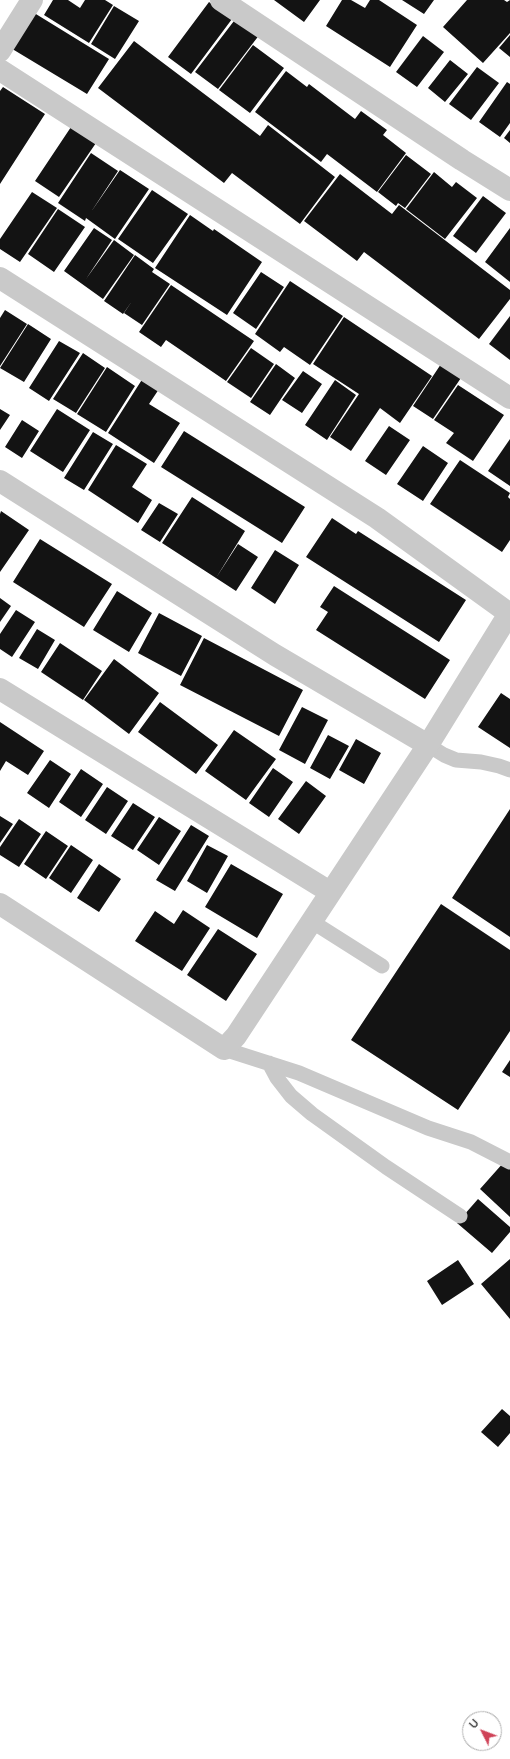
<!DOCTYPE html>
<style>
body{margin:0}
#map{position:relative;width:510px;height:1759px;overflow:hidden;background:#fff;font-family:Manrope,sans-serif}
canvas{display:block}
.north{position:absolute;left:462px;top:1711px;width:40px;height:40px;box-sizing:border-box;background:#fff;border:1px solid #ababab;border-radius:50%;rotate:312deg;font-size:11px;font-weight:700;line-height:16px;text-align:center;color:#2c2c2c}
.north::after{content:'';display:block;margin:auto;width:14px;height:18px;background:#cf4358;clip-path:polygon(50% 0,100% 100%,50% 72%,0 100%)}
</style>
<div id="map">
<canvas width="510" height="1759"></canvas>
<div class="north">U</div>
</div>
<script>
const context = document.querySelector('canvas').getContext('2d');
context.lineJoin = 'round';
function paint(path, color) { context.fillStyle = color; context.fill(path, 'evenodd'); }
function stroke(path, color, width, dash) { context.strokeStyle = color; context.lineWidth = width; context.lineCap = dash ? 'butt' : 'round'; context.setLineDash(dash || []); context.stroke(path); }
paint(new Path2D(`
 M53,0H68L80,8L85,0H105L113,5L89,43L44,15Z
 M274,0H320L304,22Z
 M342,0H351L365,8L370,0H379L417,25L390,67L326,26Z
 M402,0H434L424,14Z
 M467,0H504L507,2L510,0V33L483,63L443,27Z
 M209,2L232,19L191,74L168,57Z
 M114,6L139,21L115,59L91,44Z
 M31,11L109,59L87,94L9,47Z
 M237,17L260,34L218,89L195,72Z
 M510,35V57L499,48Z
 M423,36L444,52L417,87L396,72Z
 M134,41L260,136L268,125L335,177L300,224L232,173L224,183L98,88Z
 M253,45L284,68L250,113L219,90Z
 M450,60L468,74L445,102L428,88Z
 M477,67L499,83L471,120L449,104Z
 M286,71L307,87L309,84L355,119L361,111L387,130L383,135L406,153L377,192L327,154L321,162L255,112Z
 M507,82L510,84V123L500,137L479,122Z
 M3,87L45,114L0,184V91Z
 M71,127L96,143L59,197L35,181Z
 M510,130V143L504,138Z
 M91,153L118,171L91,212L120,170L149,189L115,239L86,218L85,221L58,203Z
 M406,155L431,174L405,208L398,203L396,206L378,192Z
 M434,172L452,187L456,182L477,198L445,239L406,209Z
 M340,174L392,214L399,205L510,290V299L479,339L364,252L357,261L304,221Z
 M152,190L188,214L153,263L118,239Z
 M32,192L57,208L20,262L0,249V239Z
 M483,196L506,213L476,253L453,236Z
 M58,209L85,227L54,272L28,254Z
 M190,215L213,231L214,229L262,262L227,315L155,268Z
 M94,228L112,240L86,279L114,240L134,255L103,299L64,271Z
 M510,228V282L485,262Z
 M135,255L154,269L152,272L170,284L142,325L124,313L132,301L123,314L104,301Z
 M261,272L284,287L256,329L233,313Z
 M290,281L343,316L310,365L284,347L280,352L255,334Z
 M171,285L254,341L226,381L166,340L161,347L139,332Z
 M5,310L27,324L0,366V318Z
 M510,316V360L489,344Z
 M344,317L432,376L400,423L380,408L351,451L330,437L359,394L313,364Z
 M28,324L51,339L24,382L0,368Z
 M59,341L80,353L49,401L29,388Z
 M251,348L274,364L251,398L227,382Z
 M83,353L105,368L76,413L53,399Z
 M445,358L465,372L433,419L413,406Z
 M276,364L295,378L270,415L250,402Z
 M107,367L135,386L106,432L77,414Z
 M303,371L322,384L302,413L282,400Z
 M143,378L159,389L149,404L180,423L154,463L108,433Z
 M335,380L356,395L327,440L305,425Z
 M458,385L504,415L473,461L446,443L454,433L434,420Z
 M0,409L10,415L0,430Z
 M57,409L90,430L63,472L30,451Z
 M22,420L39,431L22,458L5,447Z
 M389,426L410,440L386,475L365,461Z
 M184,431L305,507L282,543L161,467Z
 M93,432L113,444L84,490L64,478Z
 M510,439V486L488,471Z
 M116,445L147,464L132,487L152,500L138,523L88,490Z
 M423,446L448,463L423,501L397,484Z
 M460,460L510,493L508,497L510,499V540L502,552L430,504Z
 M192,497L245,531L216,578L162,543Z
 M159,503L178,514L160,542L141,530Z
 M1,511L29,530L0,572V514Z
 M332,518L356,534L358,531L466,600L439,642L306,557Z
 M40,539L112,584L84,627L13,582Z
 M238,544L258,557L236,591L216,578Z
 M275,550L299,565L275,604L251,588Z
 M334,586L450,660L425,699L316,630L328,612L320,607Z
 M117,591L152,613L129,652L93,630Z
 M0,598L11,606L0,622Z
 M16,610L35,622L12,657L0,649V634Z
 M159,613L202,636L181,676L138,653Z
 M37,629L55,640L38,669L19,658Z
 M204,638L303,690L279,736L180,685Z
 M60,643L102,671L83,700L41,672Z
 M114,659L159,693L129,734L84,700Z
 M501,693L510,699V748L478,727Z
 M160,702L218,745L196,774L138,732Z
 M302,707L328,720L305,764L279,750Z
 M0,722L44,751L28,775L6,761L0,771Z
 M234,730L276,759L246,800L205,771Z
 M328,735L349,746L330,779L310,768Z
 M356,739L381,753L364,784L339,770Z
 M50,760L71,774L49,808L27,793Z
 M273,768L293,782L269,817L249,803Z
 M81,769L103,784L81,817L59,802Z
 M306,781L326,796L299,834L278,819Z
 M107,787L128,801L106,834L85,820Z
 M133,803L155,817L133,850L111,836Z
 M510,809V937L452,898Z
 M0,816L13,824L0,843Z
 M159,817L181,831L159,865L137,850Z
 M19,819L41,834L19,867L0,855V847Z
 M191,825L209,836L175,891L156,880Z
 M46,831L68,846L46,879L24,864Z
 M71,845L93,860L71,893L49,878Z
 M207,845L228,856L207,893L187,881Z
 M99,864L121,879L99,912L77,898Z
 M231,864L283,894L257,938L205,907Z
 M441,904L510,950V1031L458,1110L351,1040Z
 M183,910L210,928L182,971L135,941L155,911L174,924Z
 M218,929L257,954L226,1001L187,975Z
 M510,1060V1077L502,1072Z
 M504,1162L510,1168V1217L480,1189Z
 M478,1199L510,1227V1232L492,1253L457,1223Z
 M510,1259V1319L481,1284Z
 M458,1260L474,1284L442,1305L427,1281Z
 M502,1409L510,1416V1433L498,1447L481,1432Z`), '#131313');
stroke(new Path2D(`
 M428,745L444,755L456,760L481,762L499,766L510,770
 M311,921L382,966
 M224,1049L299,1073L428,1128L471,1142L510,1162
 M269,1063L277,1078L291,1096L312,1114L386,1167L460,1216`), '#c9c9c9', 15);
stroke(new Path2D(`
 M221,0L462,160L510,190
 M0,51L32,0
 M0,70L510,398
 M0,278L377,518L510,614
 M0,481L275,655L428,745
 M0,689L330,892
 M0,904L224,1049L236,1036L428,745L510,612`), '#c9c9c9', 22);
</script>
